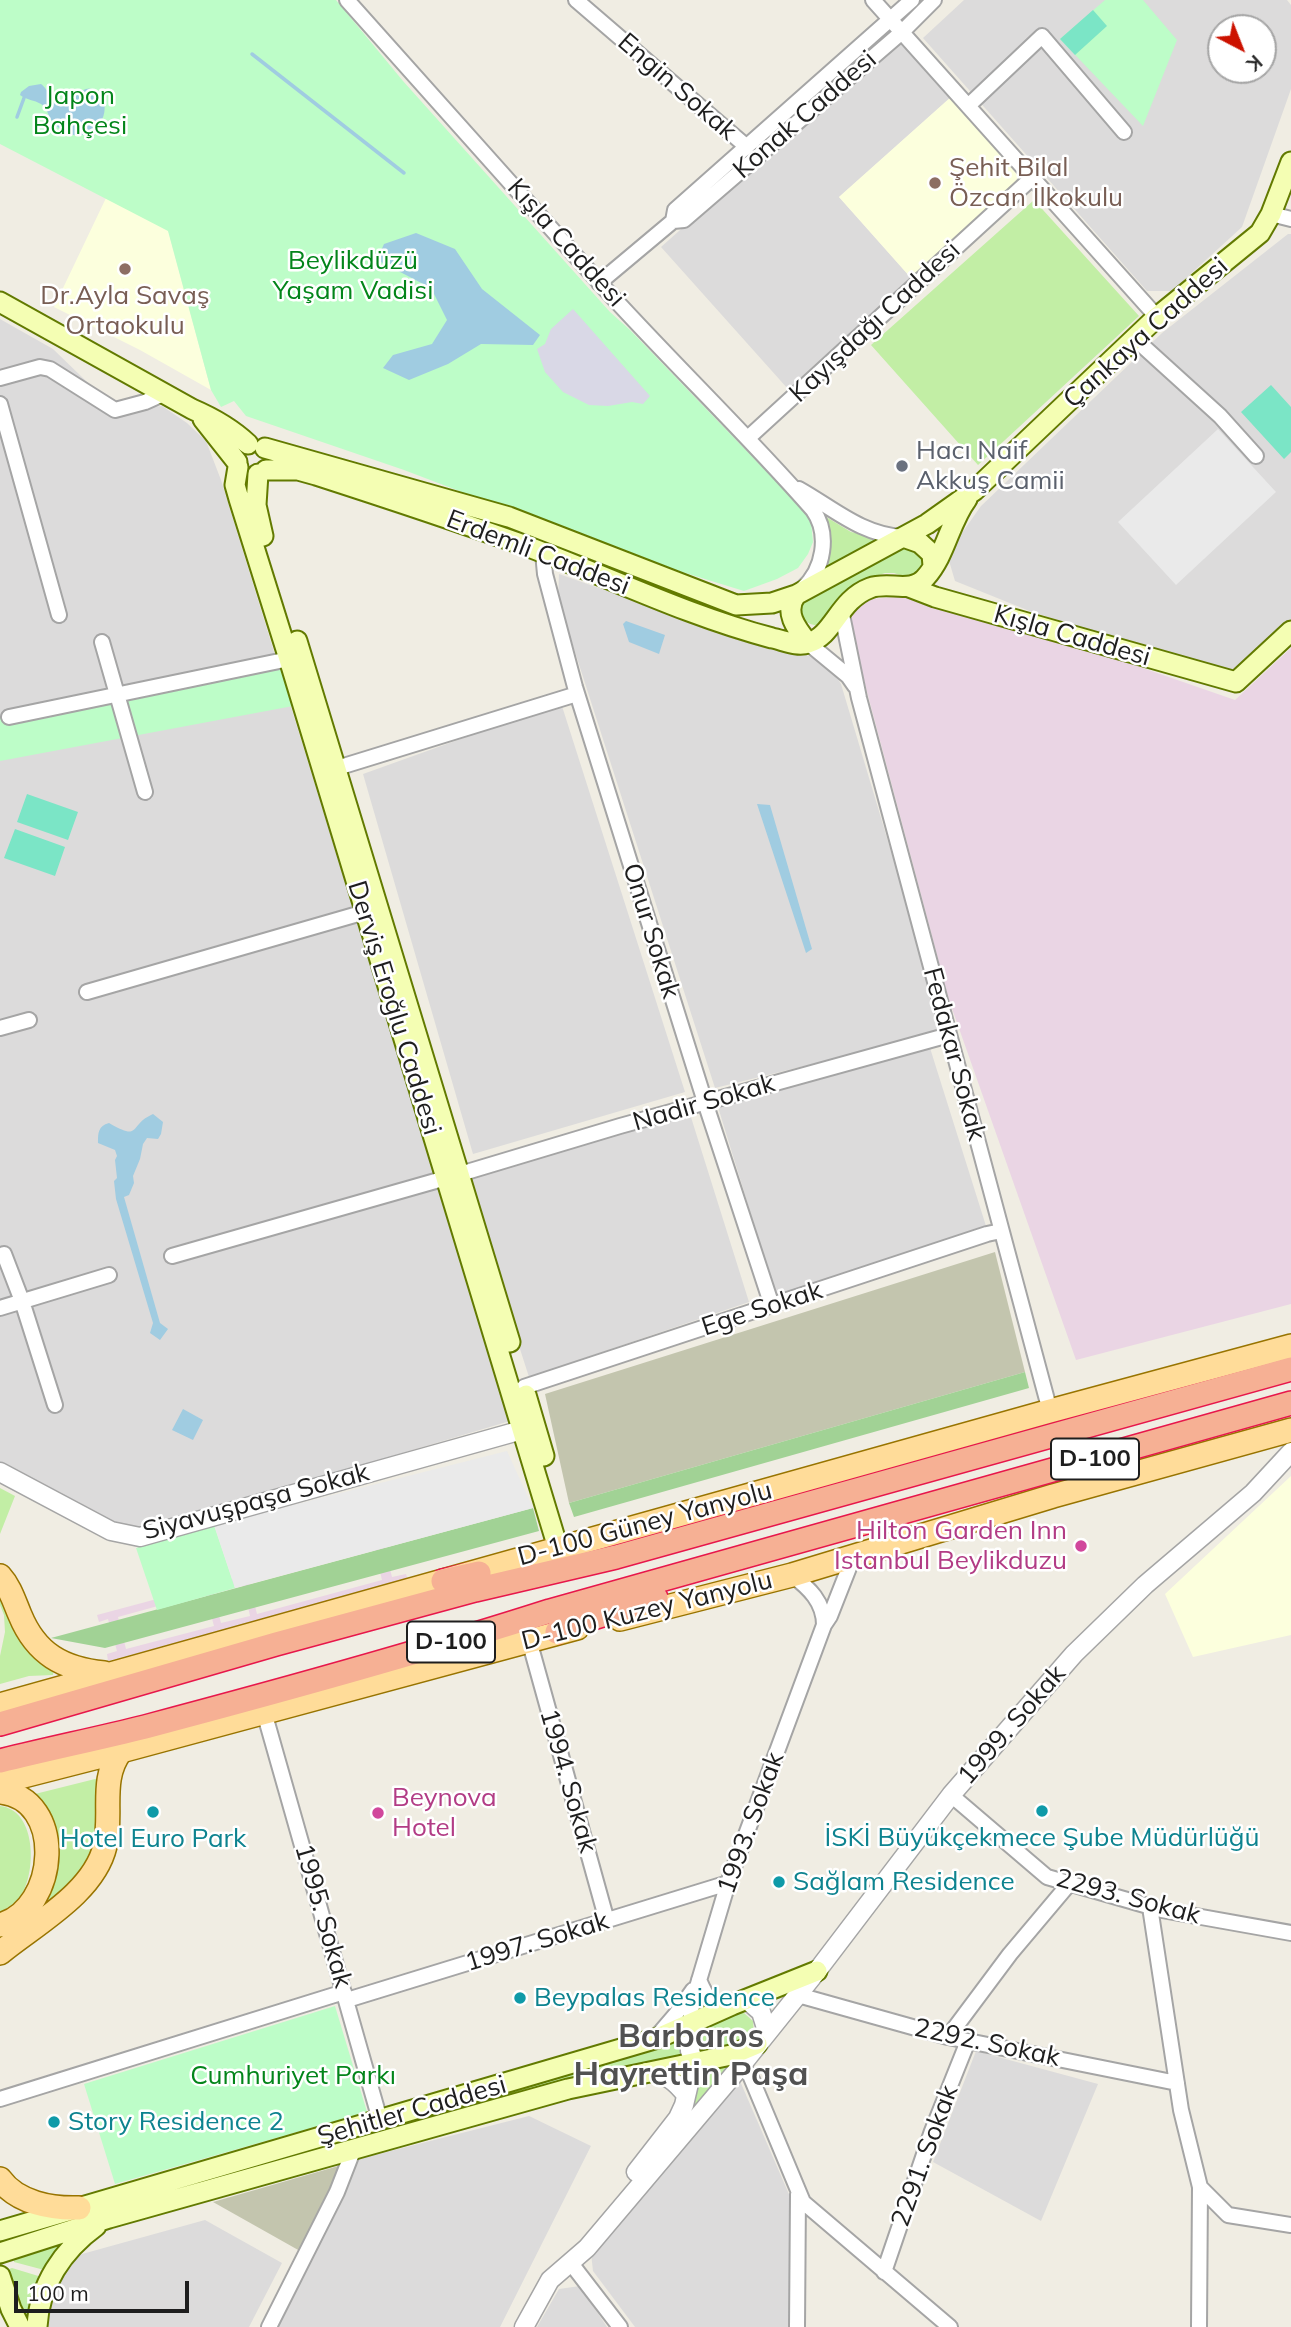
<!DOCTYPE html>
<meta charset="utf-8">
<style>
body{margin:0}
#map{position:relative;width:1291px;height:2327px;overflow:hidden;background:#f0ede3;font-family:Mulish,sans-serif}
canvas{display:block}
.north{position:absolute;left:1207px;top:14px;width:70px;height:70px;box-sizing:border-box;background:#fff;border:2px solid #a5a5a5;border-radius:50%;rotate:138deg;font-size:19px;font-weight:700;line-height:28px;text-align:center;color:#1e1e1e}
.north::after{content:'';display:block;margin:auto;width:24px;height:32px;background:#cc1200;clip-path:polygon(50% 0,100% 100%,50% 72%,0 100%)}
.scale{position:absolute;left:14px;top:2281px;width:175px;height:32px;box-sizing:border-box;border:4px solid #1e1e1e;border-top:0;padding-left:9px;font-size:21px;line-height:24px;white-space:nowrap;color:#1e1e1e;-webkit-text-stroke:5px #fff;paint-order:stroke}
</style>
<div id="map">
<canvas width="1291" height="2327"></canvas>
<div class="north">K</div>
<div class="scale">100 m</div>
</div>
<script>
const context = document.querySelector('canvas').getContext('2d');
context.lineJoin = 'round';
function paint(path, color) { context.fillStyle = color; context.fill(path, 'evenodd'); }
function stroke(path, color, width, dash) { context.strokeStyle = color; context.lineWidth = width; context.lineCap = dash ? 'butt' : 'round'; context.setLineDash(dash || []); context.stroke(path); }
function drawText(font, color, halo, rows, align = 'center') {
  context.font = font + ' Mulish,sans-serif'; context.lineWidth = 5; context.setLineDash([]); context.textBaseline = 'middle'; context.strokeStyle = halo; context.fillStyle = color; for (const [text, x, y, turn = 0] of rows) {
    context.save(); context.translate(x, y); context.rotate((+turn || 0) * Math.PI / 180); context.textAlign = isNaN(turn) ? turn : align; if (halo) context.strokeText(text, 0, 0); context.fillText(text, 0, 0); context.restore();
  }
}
paint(new Path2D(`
 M964,0H1287L1291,5V89L1242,227L1172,291H1147L923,38ZM1221,28H1263V70H1221Z
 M897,37L951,97L839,197L911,278L788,389L661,247Z
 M1288,234H1291V623L1236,675L1032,612L955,581L947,554L981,506L1162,333Z
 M0,319L53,349L115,409L162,406L187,423L206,441L221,480L353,908L509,1394L510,1421L144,1530H119L0,1463Z
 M559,574L727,633L809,656L824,665L836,676L841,684L913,925L942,1032L715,1088L558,599Z
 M561,703L685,1092L473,1154L363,774Z
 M930,1048L986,1226L776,1296L718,1107Z
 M690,1114L749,1302L529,1377L465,1178Z
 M976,2051L1098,2084L1041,2221L933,2162Z
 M740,2081L791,2199L793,2327H635L593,2271L591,2253Z
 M529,2116L591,2146L500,2327H277L359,2159Z
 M205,2220L282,2263L249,2327H47L48,2290L64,2259Z
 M580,2286L607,2327H537L559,2289Z`), '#dcdbdb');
paint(new Path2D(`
 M907,596L1062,640L1235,700L1291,648V1304L1076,1360L949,1000L849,624L853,610L872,599Z
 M396,1535L384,1545L392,1577L406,1574L408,1581L108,1661L107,1654L117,1651L108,1619L99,1622L97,1615ZM374,1547L382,1580L257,1614L249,1583ZM243,1584L250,1616L221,1623L213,1591ZM205,1593L214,1626L126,1649L118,1617Z`), '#ead5e4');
paint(new Path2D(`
 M951,97L1018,176L1012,189L911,278L839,197Z
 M106,198L168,230L211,390L140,350L54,307Z
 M1291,1476V1635L1193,1657L1165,1594Z`), '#fcffdd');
paint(new Path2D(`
 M995,1252L1025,1372L569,1503L545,1394Z
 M342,2165L300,2251L213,2202Z`), '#c3c5ae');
paint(new Path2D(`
 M1034,200L1139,316L978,465L871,345Z
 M823,515L851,532L879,538L820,571L830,539Z
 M905,546L923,554L924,564L915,575L906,577L894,573H885L864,580L857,585L822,625C806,627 798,617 803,602Z
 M0,1488L15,1496L0,1534Z
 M0,1589L54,1667L53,1675L29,1676L0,1684V1656L5,1632L4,1615L0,1605Z
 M103,1777L93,1862L0,1947V1936L43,1903L31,1795Z
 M0,1806C35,1810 36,1865 24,1890C19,1900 10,1907 0,1912Z
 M737,2013H744L753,2021L754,2032C743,2045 703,2064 699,2037L707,2026Z
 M684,2034L685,2058L625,2066L107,2206L105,2202L600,2067Z
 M738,2060L683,2122L699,2073L702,2070Z
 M66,2242L48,2271L14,2262V2259Z
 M12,2268L45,2278L28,2327L6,2270Z`), '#c2eea5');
paint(new Path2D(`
 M1025,1372L1029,1388L574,1517L569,1503Z
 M533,1508L539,1531L105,1648L51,1638Z`), '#a1d295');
paint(new Path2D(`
 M0,0H336L403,81L610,312L630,330L797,503L811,521L813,542L808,554L798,568L777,579L744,591L630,556L404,470L246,416L234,401L221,407L211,390L168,231L0,144Z
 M1105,0H1143L1177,40L1143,126L1060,39Z
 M280,665L293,706L0,761V717Z
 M214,1525L235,1588L157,1610L136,1548Z
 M335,2006L367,2112L115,2184L84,2084Z`), '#bdfdc8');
paint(new Path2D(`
 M1093,10L1107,26L1075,55L1060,39Z
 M1271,385L1291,407V452L1284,459L1241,412Z
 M27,794L78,812L68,840L17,822Z
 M15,829L65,847L55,876L4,858Z`), '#7be5c6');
paint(new Path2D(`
 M1218,429L1276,492L1176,585L1118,522Z
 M507,1451L533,1508L235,1588L214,1525Z`), '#eaeaea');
paint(new Path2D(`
 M573,309L650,396L643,404L632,402L608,406L589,405L563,392L545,372L537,349L545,344L551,329Z`), '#d9d8e6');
paint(new Path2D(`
 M41,84C48,89 52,103 61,103C76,104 86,72 104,100C106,112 104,121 93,130C78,142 59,132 50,118C47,112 47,108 41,104C34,100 27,100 20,95L21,92L29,86Z
 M416,233L455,249L482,289L540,335L533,345L481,344L448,364L409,380L383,368L393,355L432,344L447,320L431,288L377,260L384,244Z
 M626,621L665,635L659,654L629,642L623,624Z
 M757,804L770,805L812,949L806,953Z
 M153,1114L163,1122L161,1134L158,1139L147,1138L143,1144L140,1159L133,1176L134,1183L129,1195L124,1197L160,1323L168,1329L160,1340L150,1333L153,1323L116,1199L114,1181L117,1178L115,1160L117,1156L115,1150L98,1143C98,1133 98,1126 109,1123C142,1142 128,1125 153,1114Z
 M183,1409L203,1420L193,1440L172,1430Z`), '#a0cce1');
stroke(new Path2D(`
 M252,54L404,173
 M17,117L24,98`), '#a0cce1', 3.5);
const minor = new Path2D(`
 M347,0C431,93 514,188 598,281C668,359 744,431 813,510C830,534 824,570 802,589
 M576,0L747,147
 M873,0L1157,317
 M968,106L1042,36L1124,132
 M1271,214L1291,219
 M673,221L684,220L902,32L934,0
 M599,283L673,221L675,210L912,0
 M1134,338L1220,416L1256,456
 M0,378L40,367L50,369L115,410L145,402L165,393
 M0,404L59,615
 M748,438L1032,178
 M799,489C833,508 862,535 903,537
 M543,553L545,574L575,687L705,1102L772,1306
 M841,610L859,698L1050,1411
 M102,642L145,792
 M808,643L848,676L855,686
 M9,717L289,659
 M337,768L577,694
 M87,992L365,912
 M0,1028L29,1020
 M460,1174L620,1126L949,1035
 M4,1254L22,1301L55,1405
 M172,1256L446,1178
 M0,1308L109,1275
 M524,1387L987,1234L1001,1231
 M792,1575C809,1588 824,1602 824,1625
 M529,1640L607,1921
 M264,1712L380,2120
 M951,1795L1047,1877L1162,1910L1291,1933
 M1150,1907L1181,2110L1200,2187L1228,2215L1291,2225
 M699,1980C707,1998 709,2004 730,2005
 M798,1995L948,2037L1177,2083
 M347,2000L728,1883
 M690,2025L692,2004L728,1883L824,1625L830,1616L854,1555
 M658,2035L676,2014L693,1990
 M948,2037L1010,1954L1069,1884
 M740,2067L750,2075L803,2202L950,2327
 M0,2099L344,1992
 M570,2262L620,2327
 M884,2272L932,2131L968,2041
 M269,2327L337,2192L353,2151
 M797,2327L798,2194
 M1199,2327L1200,2187`);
const tertiary = new Path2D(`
 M0,1472L111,1531L140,1537L522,1430
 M746,1999L761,2012L767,2031
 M647,2072C665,2073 675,2081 686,2095
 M636,2172L678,2118L684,2105L694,2062L690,2051V2025
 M524,2327L550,2280L587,2248L740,2067L817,1971L951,1795L1074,1654L1145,1585L1253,1493L1291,1452`);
const secondary = new Path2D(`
 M0,302L192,409C213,418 231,428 248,444
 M203,419L237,462
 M265,448L509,517L736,605L772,603L796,595L927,524L975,490L1157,317L1260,233L1271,214L1291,162
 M238,467L235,485L239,499L289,659L558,1548
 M266,470H298L316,475C384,497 451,519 518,543C603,574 684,615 772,638C783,640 797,647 808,643C834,636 838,600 870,588C889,581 911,594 925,578C946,555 949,523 967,499
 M258,474L256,505L263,536
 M903,537L920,543L932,554L933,566
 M909,587L935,597L1236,682L1291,631
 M796,595C783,612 797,629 808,643
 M297,641L510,1342
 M526,1395L544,1456
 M0,2231L658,2038L732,2005L817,1971
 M0,2253L109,2218L568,2089L731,2055L757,2044
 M0,2276L11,2309L20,2327
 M37,2327C39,2285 63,2250 96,2226`);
const primary = new Path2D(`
 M0,1576C10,1587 14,1601 20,1615C36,1654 63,1669 104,1673
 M620,1619L792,1575L1053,1496L1291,1430
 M0,1705L1050,1411L1291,1346
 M0,1782L121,1751L577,1628
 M0,1792C66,1798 59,1909 0,1925
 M0,1953C35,1924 94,1893 105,1846C113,1814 99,1779 121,1751
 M0,2179C17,2203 52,2209 79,2208`);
const trunk = new Path2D(`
 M443,1581L479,1573
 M557,1632L577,1623L656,1598
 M0,1724L276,1644L475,1590L616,1557L1291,1369
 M0,1761C48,1749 97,1739 145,1727C281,1691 416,1654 550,1611L1291,1403`);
stroke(minor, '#a5a5a5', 18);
stroke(tertiary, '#a5a5a5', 21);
stroke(secondary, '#627a00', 23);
stroke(primary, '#987400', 26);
stroke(trunk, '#e7174b', 26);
stroke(minor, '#fff', 14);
stroke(tertiary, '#fff', 18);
stroke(secondary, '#f4feb3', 19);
stroke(primary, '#ffdc99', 23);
stroke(trunk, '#f6b094', 23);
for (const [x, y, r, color] of [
 [935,183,7,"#8d6e63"],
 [125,269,7,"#8d6e63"],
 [902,466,7,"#6b7280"],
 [1081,1546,7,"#d1479c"],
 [1042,1811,7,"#0f9aa8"],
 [153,1812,7,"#0f9aa8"],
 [378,1813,7,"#d1479c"],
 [779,1882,7,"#0f9aa8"],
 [520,1998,7,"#0f9aa8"],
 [54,2122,7,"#0f9aa8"]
]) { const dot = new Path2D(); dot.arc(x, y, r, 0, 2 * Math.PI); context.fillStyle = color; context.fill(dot); stroke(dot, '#fff', 2.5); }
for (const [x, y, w] of [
 [1095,1459,88],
 [451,1642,88]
]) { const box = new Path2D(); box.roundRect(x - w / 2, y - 20.5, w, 41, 5); context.fillStyle = '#fff'; context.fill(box); stroke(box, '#1e1e1e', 2); }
drawText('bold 24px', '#1e1e1e', null, [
 ["D-100",1095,1459],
 ["D-100",451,1642]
]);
drawText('26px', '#1e1e1e', '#fff', [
 ["Engin Sokak",677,87,41],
 ["Konak Caddesi",805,115,-41],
 ["Kışla Caddesi",566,243,48],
 ["Kayışdağı Caddesi",875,322,-43],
 ["Çankaya Caddesi",1146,333,-42],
 ["Erdemli Caddesi",538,553,21],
 ["Kışla Caddesi",1072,636,16],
 ["Onur Sokak",651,931,73],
 ["Derviş Eroğlu Caddesi",394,1008,73],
 ["Fedakar Sokak",954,1054,75],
 ["Nadir Sokak",704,1103,-16],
 ["Ege Sokak",762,1309,-18],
 ["Siyavuşpaşa Sokak",256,1502,-15],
 ["D-100 Güney Yanyolu",645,1524,-15],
 ["D-100 Kuzey Yanyolu",647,1611,-14],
 ["1999. Sokak",1012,1725,-49],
 ["1994. Sokak",568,1781,74],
 ["1993. Sokak",751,1823,-70],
 ["2293. Sokak",1128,1897,15],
 ["1995. Sokak",323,1916,74],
 ["1997. Sokak",537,1942,-17],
 ["2292. Sokak",987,2043,12],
 ["Şehitler Caddesi",412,2111,-16],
 ["2291. Sokak",925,2156,-70]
]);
drawText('26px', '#03851a', '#fff', [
 ["Japon",80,96],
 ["Bahçesi",80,126],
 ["Beylikdüzü",353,261],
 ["Yaşam Vadisi",353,291],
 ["Cumhuriyet Parkı",293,2076]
]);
drawText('26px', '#785e54', '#fff', [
 ["Şehit Bilal",949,168],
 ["Özcan İlkokulu",949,198],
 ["Dr.Ayla Savaş",125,296,"center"],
 ["Ortaokulu",125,326,"center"]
], 'left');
drawText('26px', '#5b616d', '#fff', [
 ["Hacı Naif",916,451],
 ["Akkuş Camii",916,481]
], 'left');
drawText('26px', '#b23c85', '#fff', [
 ["Hilton Garden Inn",1067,1531],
 ["Istanbul Beylikduzu",1067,1561],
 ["Beynova",392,1798,"left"],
 ["Hotel",392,1828,"left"]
], 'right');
drawText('26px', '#0d838f', '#fff', [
 ["İSKİ Büyükçekmece Şube Müdürlüğü",1042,1838,"center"],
 ["Hotel Euro Park",153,1839,"center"],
 ["Sağlam Residence",793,1882],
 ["Beypalas Residence",534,1998],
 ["Story Residence 2",68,2122]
], 'left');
drawText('bold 33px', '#515151', '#fff', [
 ["Barbaros",691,2037],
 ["Hayrettin Paşa",691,2075]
]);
</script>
